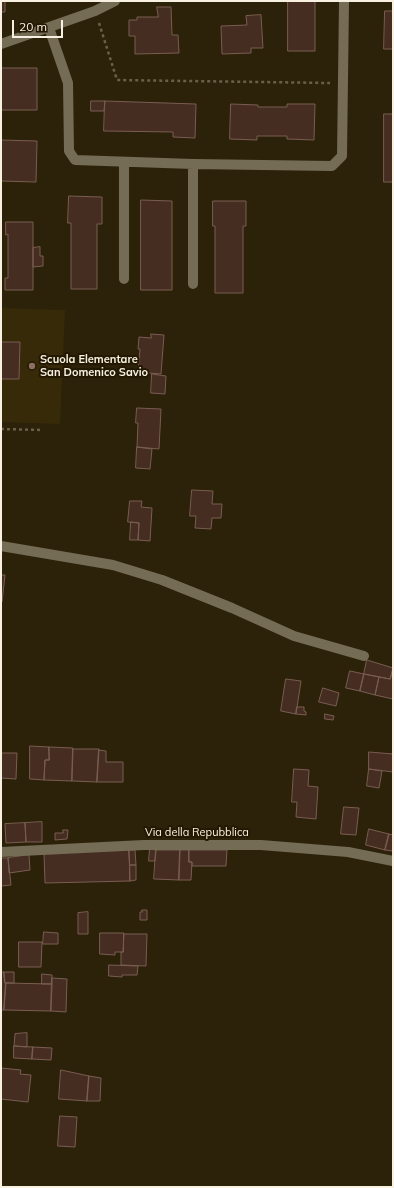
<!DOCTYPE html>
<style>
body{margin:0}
#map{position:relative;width:394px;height:1188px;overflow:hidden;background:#2c2209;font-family:Mulish,sans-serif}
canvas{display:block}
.frame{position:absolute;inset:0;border:2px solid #f8f1e2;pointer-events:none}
.scale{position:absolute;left:12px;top:20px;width:51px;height:18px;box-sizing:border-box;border:2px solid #f8f1e2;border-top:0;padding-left:5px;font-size:12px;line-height:14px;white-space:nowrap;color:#f8f1e2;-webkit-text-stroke:3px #231801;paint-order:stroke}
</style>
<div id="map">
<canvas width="394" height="1188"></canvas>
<div class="frame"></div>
<div class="scale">20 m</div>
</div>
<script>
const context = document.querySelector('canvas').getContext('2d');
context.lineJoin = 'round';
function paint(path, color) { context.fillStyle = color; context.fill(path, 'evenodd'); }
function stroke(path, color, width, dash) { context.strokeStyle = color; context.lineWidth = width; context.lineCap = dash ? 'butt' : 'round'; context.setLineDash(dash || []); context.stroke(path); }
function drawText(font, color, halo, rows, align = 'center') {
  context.font = font + ' Mulish,sans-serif'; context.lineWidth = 4; context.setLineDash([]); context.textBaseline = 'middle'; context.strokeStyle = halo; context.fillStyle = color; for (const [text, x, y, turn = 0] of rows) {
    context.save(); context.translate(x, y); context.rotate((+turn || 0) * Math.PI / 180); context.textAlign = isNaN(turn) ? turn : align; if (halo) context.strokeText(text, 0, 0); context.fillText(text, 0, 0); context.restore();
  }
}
paint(new Path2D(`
 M1,308L65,310L60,424L1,422Z`), '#372a08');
const building = new Path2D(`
 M1,1H5V12H1Z
 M288,1H315V51H288Z
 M157,7H171L172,35H178L179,53L135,54V36H129V20H137V17H158Z
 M385,11H393V49H384Z
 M261,15L263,48H251V53L222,54L221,26L247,25L246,16Z
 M1,68H37V110H1Z
 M91,101H105L104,111H91Z
 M105,101L196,104L195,138L173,137V132L104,131Z
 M231,104L258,105V107H287V104H315L314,140L287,139V136H257V140L230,139Z
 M384,114H393V182H384Z
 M1,140L37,141L36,182L1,181Z
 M69,196L102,197V224H97V289H71V223H68Z
 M141,200L172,201V290H141Z
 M213,201H246V226H243V293H215V226H213Z
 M6,222H33V290H5V278H8V234L6,235Z
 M40,247V256H43V266L33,267V248Z
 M151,334L164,335L161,374L138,372L140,349H138L139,337L151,338Z
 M1,342H20L19,379H1Z
 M152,374L166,376L165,394L151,393Z
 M137,408L161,409L159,449L137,447L138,423H136Z
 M137,447L152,449L150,469L136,468Z
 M192,490L213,491L212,504H222L221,518H212L211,529L195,528L196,516H190Z
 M130,501H142L141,507L152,508L150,541L138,540L139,523L128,522Z
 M131,522L139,523L138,540H130Z
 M1,575H5L2,602H1Z
 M367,660L393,668L390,679L364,674Z
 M393,668V699L375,695L379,677L390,679Z
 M350,671L364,674L360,691L346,688Z
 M364,674L379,677L375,695L360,691Z
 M286,679L301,681L296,714L281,711Z
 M323,688L339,693L336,706L319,702Z
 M297,707H304V711L306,712V715L296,714Z
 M325,714L334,716L333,720L325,719Z
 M30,746L49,747V760H45L44,780L30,779Z
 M49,747L73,748L72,781L44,780L45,760H49Z
 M73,749H99L97,782L72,781Z
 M99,750L106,751V762H123V782H97Z
 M369,752L393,754V772L369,769Z
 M1,753H17L16,779L1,778Z
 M294,769L309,770L308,786L318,787L316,819L296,817L297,802H292Z
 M369,769L382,771L379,788L367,786Z
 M344,807L359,808L356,835L341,834Z
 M42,822V842H26L25,823Z
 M25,823L26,842L6,843L5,824Z
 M369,829L389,834L385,850L366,845Z
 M63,830H68L67,839L55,840V833H63Z
 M389,834L393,835V851L385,850Z
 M150,849L156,850L155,861H149Z
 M129,850L130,881L45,883L44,854Z
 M129,850H135L136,865H130Z
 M156,850H180L179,880L154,879Z
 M180,850H189V862H192L191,880H179Z
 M189,850H227L226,866H192V862H189Z
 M29,855L30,870L9,873L8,858Z
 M1,858H8L11,885L1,886Z
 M130,865H136V880L130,881Z
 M142,910H147V920H140V912H142Z
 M88,912V934H78V913Z
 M44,932L58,933V944H43Z
 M100,933H124L123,952H115V955L100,954Z
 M124,934H147L146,966L121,965V952H123Z
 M19,942H42L41,967H19Z
 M109,965L138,966L137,975H122V977L109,976Z
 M1,972H4L5,983H6L4,1010H1Z
 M4,972H14V983H5Z
 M42,974L52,975V984H42Z
 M52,978L67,979L66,1012L51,1011Z
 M6,983L52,984L51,1011L4,1010Z
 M27,1033V1047L14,1046L15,1034Z
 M14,1046L33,1047L32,1059L14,1058Z
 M33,1047L52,1048L51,1060L32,1059Z
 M1,1068L21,1070L20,1074L31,1075L28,1102L1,1099Z
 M61,1070L89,1076L87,1101L59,1099Z
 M89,1076L101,1078L100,1101H87Z
 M60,1116L77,1117L75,1147L58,1146Z`);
paint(building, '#462d22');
stroke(building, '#795d51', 1);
stroke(new Path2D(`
 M99,23L117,80L330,83
 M1,429L43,430`), '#6a604a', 2.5, [3, 3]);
stroke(new Path2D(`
 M49,28L68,83L69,151L75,160L193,164L332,166L342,156L344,1
 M1,44L95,11L115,1
 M124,279V162
 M193,284V164
 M1,546L113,565L162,580L232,608L294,636L364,656
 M1,852L144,845H261L348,852L393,861`), '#756c56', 10);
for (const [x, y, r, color] of [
 [32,366,4,"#8d6e63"]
]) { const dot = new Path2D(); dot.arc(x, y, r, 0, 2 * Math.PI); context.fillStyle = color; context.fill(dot); stroke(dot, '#231801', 1.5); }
drawText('bold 11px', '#f8f1e2', '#231801', [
 ["Scuola Elementare",40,360],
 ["San Domenico Savio",40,373]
], 'left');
drawText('11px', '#f8f1e2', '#231801', [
 ["Via della Repubblica",197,833]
]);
</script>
